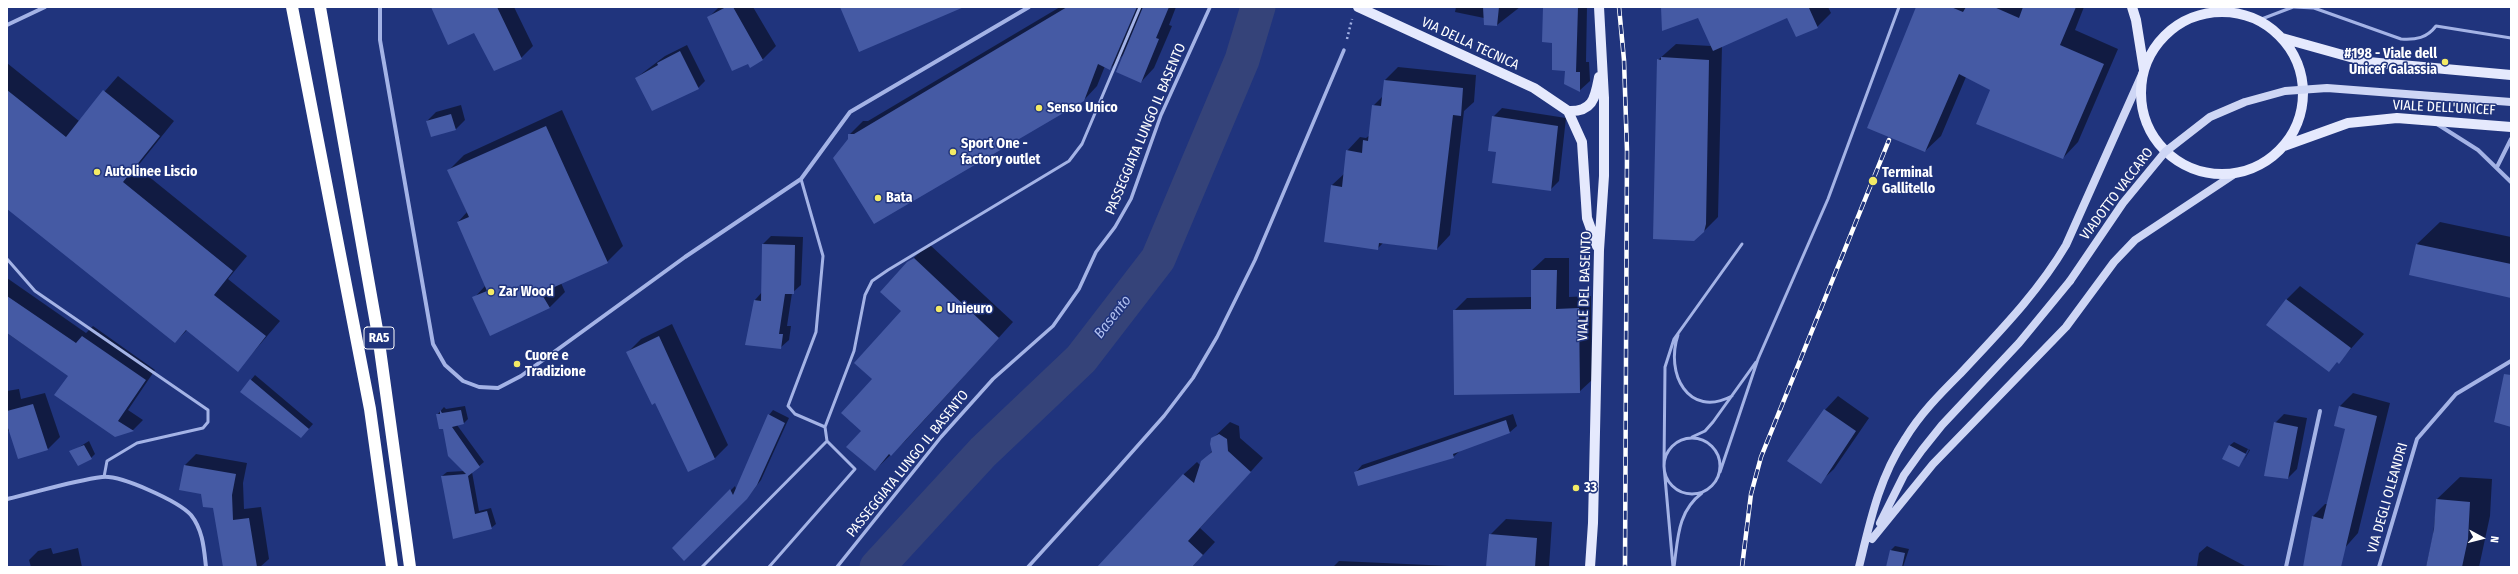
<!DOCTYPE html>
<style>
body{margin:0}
#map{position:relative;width:2518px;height:574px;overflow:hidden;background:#20347d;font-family:"Fira Sans Condensed",sans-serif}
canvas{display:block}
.frame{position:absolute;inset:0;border:8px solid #fff;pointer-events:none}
.north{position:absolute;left:2462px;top:518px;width:40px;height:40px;-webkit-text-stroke:3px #20347d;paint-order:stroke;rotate:97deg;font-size:11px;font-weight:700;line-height:16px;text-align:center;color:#fff}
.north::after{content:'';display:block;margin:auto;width:14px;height:18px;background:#fff;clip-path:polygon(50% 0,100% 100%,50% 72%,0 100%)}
</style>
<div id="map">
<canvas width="2518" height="574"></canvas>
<div class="frame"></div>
<div class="north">N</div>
</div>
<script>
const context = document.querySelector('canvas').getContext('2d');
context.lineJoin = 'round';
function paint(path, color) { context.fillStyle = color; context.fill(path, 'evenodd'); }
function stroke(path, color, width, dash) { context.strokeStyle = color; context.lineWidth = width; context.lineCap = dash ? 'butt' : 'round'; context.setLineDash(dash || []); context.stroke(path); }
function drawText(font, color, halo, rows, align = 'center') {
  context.font = font + ' "Fira Sans Condensed",sans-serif'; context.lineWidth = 3; context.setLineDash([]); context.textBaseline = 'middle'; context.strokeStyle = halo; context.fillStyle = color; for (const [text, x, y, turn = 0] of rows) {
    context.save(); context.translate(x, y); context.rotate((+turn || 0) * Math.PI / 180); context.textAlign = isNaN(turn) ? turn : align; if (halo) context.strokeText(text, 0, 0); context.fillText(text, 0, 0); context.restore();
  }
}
paint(new Path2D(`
 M432,7H514L533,46L521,58Z
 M719,7H753L776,46L762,60L709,17Z
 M1060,7H1176L1169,25L1172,26L1154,68L1141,82L1124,54L1110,69L1105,66L1097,86L1084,100L849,139V135L863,121H868Z
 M1456,7H1520L1497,25L1484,18L1455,12Z
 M1544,7H1587L1586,62H1589L1590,81L1579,91L1566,70L1553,42Z
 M1662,7H1828L1831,13L1817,27L1788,16L1722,46L1718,217L1704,231L1658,60L1676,44L1711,46L1699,17Z
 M1917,7H2084L2075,30L2118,49L2078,142L2063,158L1991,90L1966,77L1941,136L1925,151Z
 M687,45L705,81L698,88L636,78L665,56Z
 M7,63L79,121L118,76L174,121L137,167L247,256L228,279L280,321L238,370L187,330L175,342L7,208Z
 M1398,67L1476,75L1474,102L1464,111L1450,235L1437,249L1383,243L1377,249L1332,185L1345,173L1347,151L1360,137L1366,138L1370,135L1373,106L1383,96L1385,80Z
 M461,105L465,120L456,129L431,136L427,121L436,112Z
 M1502,108L1566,118L1559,181L1550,190L1498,151L1493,117Z
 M562,110L623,246L607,262L561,283L565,292L549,308L474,298L486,285L458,222L467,212L448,171L464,155Z
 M2440,222L2511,237V297L2410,274L2417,244Z
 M771,236L803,237L801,285L792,293L787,326H791L789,340L780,348L746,344L755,300L762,292L763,244Z
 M929,244L1013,322L906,440L875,470L862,431L874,379L902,311L908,263Z
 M1545,258H1569V297L1591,296L1592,380L1579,392L1454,311L1467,298L1532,297V270Z
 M7,278L86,333L93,326L155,370L128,410L143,420L133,430L115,436L69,376L7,333Z
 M2300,286L2364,334L2339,362L2286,300Z
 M672,324L728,445L715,458L688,470L656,402L628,352L641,339Z
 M255,375L313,424L305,433L241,392Z
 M19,389L21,399L45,393L60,437L48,449L7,430V391Z
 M2353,393L2390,403L2358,533L2328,567H2304L2312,517L2325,504H2328L2347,429L2335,426L2340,406Z
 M1838,396L1869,418L1834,469L1820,482L1825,410Z
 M465,406L468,419L464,423L457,425L484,462L472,472L479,511L491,508L496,524L491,528L454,537L442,476L447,472L464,471L437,415L444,407L446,409Z
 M773,410L789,418L761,480L751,493L684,560L673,548L735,486L736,489L769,415Z
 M1513,414L1517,426L1510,432L1461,450L1453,457L1356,472L1362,465Z
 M2284,414L2307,418L2297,469L2288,478L2275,423Z
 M1230,422L1239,426L1240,438L1263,458L1200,528L1215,542L1192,567H1099L1184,474L1197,462L1200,465L1213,450L1212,439Z
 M89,441L95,454L91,458L71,452Z
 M2234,442L2250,450L2243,462L2249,450L2248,449L2239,466L2229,446Z
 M196,454L247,463L243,483L244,509L261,507L269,559L260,567H224L214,507L202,493L185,465Z
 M2460,477L2492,479L2490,516L2479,567H2426L2433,536L2437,499Z
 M1506,519L1552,522L1549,567H1488L1490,535Z
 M1895,546L1909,549L1903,567H1894L1891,550Z
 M2207,546L2245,566L2244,567H2194L2197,566L2199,553Z
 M51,548L53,554L78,548L82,567H31L29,560L38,551Z
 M1339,561L1451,566V567H1333Z`), '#0007');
stroke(new Path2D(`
 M877,567L983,452L1081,359L1158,259L1242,60L1258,7`), '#354379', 35);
paint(new Path2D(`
 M431,7H497L522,59L494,71L474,33L448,45Z
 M726,7H733L763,60L750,68L748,64L732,71L707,17Z
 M840,7H964L859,52Z
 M1067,7H1137L1110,70L1098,64L1084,101L874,224L833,158L848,139V134H854Z
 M1143,7H1169L1156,38L1159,39L1141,83L1116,72Z
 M1483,7H1499L1497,26L1484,25Z
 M1543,7H1578L1576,72H1580V92L1564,84L1565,71L1552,70V43L1542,42Z
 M1661,7H1811L1809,8L1818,28L1796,37L1787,18L1713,51L1698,18L1662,31Z
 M1916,7H1951L1963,12L1966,7H1994L2019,18L2023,7H2076L2060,45L2104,64L2063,159L1976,124L1990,90L1959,74L1925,152L1867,128Z
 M680,51L699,89L652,111L635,78L658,65L657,63Z
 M1661,57L1709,60L1706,224L1704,232L1694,241L1653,239L1657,59L1661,60Z
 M1384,80L1463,88L1461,116L1453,115L1437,250L1379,243L1378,250L1324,242L1331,185L1342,187L1346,150L1362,153L1363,140L1368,141L1372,105L1381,106Z
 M7,90L66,137L103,90L160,136L123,182L233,271L214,295L266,336L238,372L186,330L175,343L7,209Z
 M451,114L456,130L431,137L426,121Z
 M1492,116L1558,126L1551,191L1492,183L1496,152L1488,151Z
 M546,126L608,263L541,293L550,308L490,336L472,297L487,291L457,222L469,217L447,170Z
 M762,244L795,245L794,294H785L779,334H783L781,349L745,345L754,300L761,301Z
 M2416,244L2511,264V298L2409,275Z
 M914,258L999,338L891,456L889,454L875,471L846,447L861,431L841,413L872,379L854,363L901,311L880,292L907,262Z
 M1531,270H1557L1556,309L1579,308L1580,393L1454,395L1453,310L1531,309Z
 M7,296L76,343L82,336L146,380L118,421L134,431L115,437L54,395L68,376L7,333Z
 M2286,299L2351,348L2339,364L2337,362L2329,372L2266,325Z
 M659,336L715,459L688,472L655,403L652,405L626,352Z
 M2504,374L2511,375V427L2494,422Z
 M250,379L309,429L301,438L240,392Z
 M33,404L48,450L18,459L7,425V411Z
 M2339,406L2377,416L2341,567H2303L2312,516L2323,519L2345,429L2334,426Z
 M1824,409L1856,431L1821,484L1787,461Z
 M440,410L442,413L461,410L464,424L452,427L480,467L468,476L475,514L487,511L492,529L453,539L441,476L466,474L448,456L443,429H439L436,414H440Z
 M768,414L785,423L757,485L747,499L684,561L672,548L730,489L733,495Z
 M1506,420L1510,433L1453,454L1454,458L1358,486L1354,472Z
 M2274,422L2298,427L2288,479L2264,476Z
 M1219,434L1227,439L1228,451L1251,472L1188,541L1203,555L1192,567H1097L1183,474L1194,483L1201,461L1212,452L1210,444L1211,438Z
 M84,445L92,459L78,466L69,451Z
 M2229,445L2246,454L2239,467L2222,459Z
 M184,465L236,474L232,495L233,520L249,518L257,567H223L213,508L203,507L201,494L179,490Z
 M2436,499L2470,502L2468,539L2462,567H2426L2434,529Z
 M1489,534L1537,538L1535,567H1486Z
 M1890,550L1905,553L1902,567H1886Z`), '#455aa4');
stroke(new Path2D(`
 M1347,39L1352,19`), '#a4b3e6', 2.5, [2, 3]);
stroke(new Path2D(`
 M2294,7L2314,8L2401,39C2416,40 2427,38 2436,26L2511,38
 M2259,20L2293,7
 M801,179L823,256L816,332L788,406L795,414L825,427
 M7,259L35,291L208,410V422L203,428L137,443L107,461L104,477
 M1678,335C1665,373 1688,419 1732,396
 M1692,437L1705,431L1713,422L1756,362
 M1664 466a28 28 0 1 1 56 0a28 28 0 1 1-56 0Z
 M1720,472L1758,359L1828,199L1899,7
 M702,567L827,441
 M769,567L855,469L827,441L825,427L854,351L865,295L872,281L888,270L1069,161L1082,144L1140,7
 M1673,567L1664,466L1665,367L1674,339L1742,244
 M1674,567C1678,539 1677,512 1702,493`), '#a4b3e6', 3);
stroke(new Path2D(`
 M837,567L941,437L993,379L1053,326L1079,289L1096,252L1115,227L1131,199L1161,115L1210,7
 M1028,567L1109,478L1164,416L1193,378L1217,337L1255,260L1344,50`), '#a4b3e6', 3.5);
stroke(new Path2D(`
 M380,7V40L433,344L445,365L463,381L479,387L498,388L521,376L685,257L801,179L850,112L1029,7
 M7,25L45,7
 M2437,124L2478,150L2511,182
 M2497,167L2511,139
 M7,499C38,492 71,481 102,477C121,475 178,501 191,515C203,530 204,549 206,567
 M2286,567L2320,411
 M2379,567L2417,439L2456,394L2511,361`), '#a4b3e6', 4);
stroke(new Path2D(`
 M1880,523L1904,475L1922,450L1942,425L2019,343L2070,281
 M1872,539L1933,464L2066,327L2114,262L2135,240L2236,173
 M1859,567C1870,522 1879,478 1905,439C1920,414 1940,394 1960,374C1998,333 2037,294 2066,245L2144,70`), '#ced6f5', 8);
stroke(new Path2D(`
 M1358,7L1534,88L1568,111L1582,142L1587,218L1597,246
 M2132,7L2136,20L2144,70
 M2141 93a81 81 0 1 1 162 0a81 81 0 1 1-162 0Z
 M2282,38L2368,62L2511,75
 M1568,111C1593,112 1595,98 1599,77
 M2284,146L2348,123L2397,118L2511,127
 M1590,567L1593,523L1599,250L1604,176V98L1599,7`), '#e5e9fd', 10);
stroke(new Path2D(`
 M292,7L370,409L392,567
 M320,7L378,335L410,567`), '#fff', 12);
const rail = new Path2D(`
 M1619,7L1624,60L1627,151L1625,567
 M1742,567L1751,494L1761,457L1889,140`);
stroke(rail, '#fff', 4.5);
stroke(rail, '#20347d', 3, [9]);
stroke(new Path2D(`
 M2070,281L2123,203L2165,152L2210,117L2245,102L2285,91L2327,88L2511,102`), '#ced6f5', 8);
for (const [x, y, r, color] of [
 [2445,62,4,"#f3ea65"],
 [1039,108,4,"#f3ea65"],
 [953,152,4,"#f3ea65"],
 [97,172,4,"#f3ea65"],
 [1873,181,5,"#f3ea65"],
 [878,198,4,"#f3ea65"],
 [491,292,4,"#f3ea65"],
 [939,309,4,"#f3ea65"],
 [517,364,4,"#f3ea65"],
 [1576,488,4,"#f3ea65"]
]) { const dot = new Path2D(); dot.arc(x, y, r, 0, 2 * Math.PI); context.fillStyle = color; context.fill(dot); stroke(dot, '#20347d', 1.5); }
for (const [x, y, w] of [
 [379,338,30]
]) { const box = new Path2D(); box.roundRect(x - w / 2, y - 11, w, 22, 3); context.fillStyle = '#20347d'; context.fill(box); stroke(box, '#fff', 1); }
drawText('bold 13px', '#fff', null, [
 ["RA5",379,338]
]);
drawText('14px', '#fff', '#20347d', [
 ["VIA DELLA TECNICA",1470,44,25],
 ["VIALE DELL'UNICEF",2444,108,3],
 ["PASSEGGIATA LUNGO IL BASENTO",1146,129,-67],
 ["VIADOTTO VACCARO",2117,194,-53],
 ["VIALE DEL BASENTO",1585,286,-88],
 ["PASSEGGIATA LUNGO IL BASENTO",908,464,-51],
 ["VIA DEGLI OLEANDRI",2388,498,-74]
]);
drawText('bold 14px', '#fff', '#20347d', [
 ["#198 - Viale dell",2437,54,"right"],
 ["Unicef Galassia",2437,70,"right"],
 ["Senso Unico",1047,108],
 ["Sport One -",961,144],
 ["factory outlet",961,160],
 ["Autolinee Liscio",105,172],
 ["Terminal",1882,173],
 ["Gallitello",1882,189],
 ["Bata",886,198],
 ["Zar Wood",499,292],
 ["Unieuro",947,309],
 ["Cuore e",525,356],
 ["Tradizione",525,372],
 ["33",1584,488]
], 'left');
drawText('italic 15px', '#afbeee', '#20347d', [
 ["Basento",1113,317,-52]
]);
</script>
